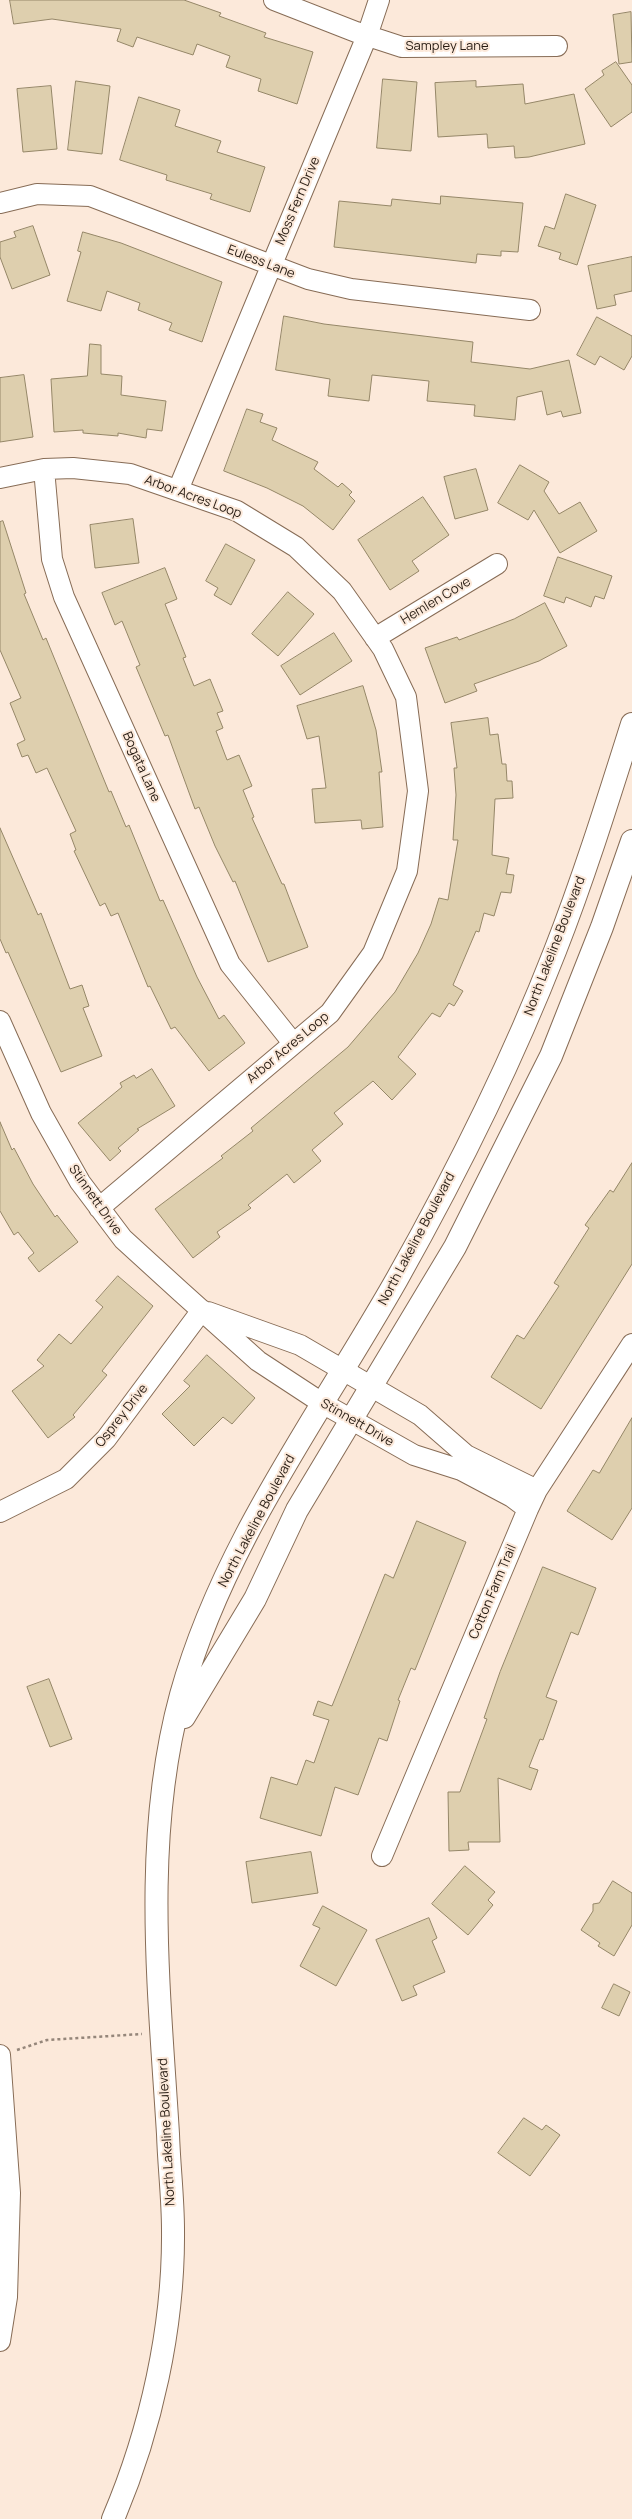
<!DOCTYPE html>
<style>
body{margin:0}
canvas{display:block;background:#fce9da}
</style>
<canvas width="632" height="2519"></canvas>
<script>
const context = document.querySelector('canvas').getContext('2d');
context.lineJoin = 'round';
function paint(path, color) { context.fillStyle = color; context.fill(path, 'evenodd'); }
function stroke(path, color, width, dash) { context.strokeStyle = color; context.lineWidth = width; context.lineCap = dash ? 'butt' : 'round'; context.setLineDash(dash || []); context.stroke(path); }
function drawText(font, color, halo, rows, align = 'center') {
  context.font = font + ' Manrope,sans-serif'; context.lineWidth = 4; context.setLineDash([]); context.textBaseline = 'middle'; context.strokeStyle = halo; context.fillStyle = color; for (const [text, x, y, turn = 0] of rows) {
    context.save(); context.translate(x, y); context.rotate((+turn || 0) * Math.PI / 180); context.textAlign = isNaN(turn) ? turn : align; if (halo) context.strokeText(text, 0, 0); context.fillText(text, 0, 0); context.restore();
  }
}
const building = new Path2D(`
 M10,0H184L221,13L219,16L266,33L264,37L313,52L297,104L258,91L261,79L226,67L230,56L197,44L193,55L137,37L133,47L117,41L121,29L52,19L14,24Z
 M631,12L632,62L619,64L613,15Z
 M616,62L632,85V112L611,127L585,89L604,75L602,71Z
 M383,79L417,82L411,151L377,148Z
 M76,81L110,86L102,154L68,150Z
 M476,81V87L523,84L525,104L574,94L585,144L529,157L515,158L514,146L488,148L487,134L438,137L435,83Z
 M51,86L57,149L23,152L17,89Z
 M139,97L180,110L175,126L221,141L217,152L265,167L250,212L210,199L212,194L166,180L167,175L120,160Z
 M566,194L596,205L577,265L559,259L561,253L538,246L545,226L554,229Z
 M441,196L523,203L518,252L501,251V256L477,254L476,263L334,247L339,201L391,206L392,199L440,204Z
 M33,226L50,275L12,289L0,257V242L16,237L14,232Z
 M83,232L121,243L222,282L202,342L169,330L172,323L138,310L140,303L107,291L101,311L67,301L81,252L78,251Z
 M632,257V291L614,295L616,305L597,309L588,266Z
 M284,316L324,324L473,342L471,362L530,369L569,360L581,413L563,417L561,411L547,415L542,391L517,397L515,420L474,416L475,405L427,401L429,381L372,375L369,401L328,396L330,379L276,370Z
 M597,317L632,336V356L624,370L600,356L595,365L577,355Z
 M90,344L101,345V374L122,376L121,395L166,401L162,431L147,429L146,438L118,433V436L83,433V430L54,432L51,379L87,376Z
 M24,375L33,437L0,442V378Z
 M247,409L263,414L260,422L277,428L272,440L318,462L314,469L338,487L342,483L352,492L349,495L355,501L333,530L303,506L267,488L224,471Z
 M520,465L549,482L544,491L559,514L580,502L597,531L560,553L534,510L528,520L498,503Z
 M476,469L488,510L455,519L444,477Z
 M423,497L449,535L412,561L419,571L390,590L358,540Z
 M133,519L139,563L95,568L90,525Z
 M3,521L26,593L24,594L43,640L46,638L109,792L111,791L126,827L129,825L160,901L163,900L197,977L219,1019L224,1015L245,1043L209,1071L175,1027L171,1029L150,986L148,987L118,913L111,916L105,903L100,906L74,851L76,850L70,834L76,831L47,768L36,773L28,755L22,757L17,744L25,740L10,703L21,698L0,650V522Z
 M226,544L255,560L231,605L214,595L218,588L206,581Z
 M558,557L612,576L604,599L595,596L591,607L566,597L564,603L544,596Z
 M165,568L177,599L165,604L186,657L183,658L194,686L210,679L223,711L217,713L223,728L216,731L227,760L239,755L252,786L243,790L254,817L252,818L282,884H284L308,947L268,962L235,881L233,882L215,846L199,807L195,809L168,735L165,736L136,667L140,665L122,621L115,625L102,593Z
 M288,592L314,614L278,656L252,634Z
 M545,603L567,646L539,661L474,684L477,691L445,703L425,648L457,637L459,640L514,619Z
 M334,633L352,661L300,695L281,666Z
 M363,686L376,730L382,772H379L383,827L362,829L361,820L315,823L312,789L326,788L319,736L307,739L297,706Z
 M488,718L490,735L498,734L502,764H506L507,781H512L513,798L495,799L492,855L509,858L506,874L514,875L511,893L501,892L494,916L484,913L479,932L476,931L453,985L463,991L454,1006L449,1003L440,1017L432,1013L398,1057L416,1074L392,1100L373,1081L334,1113L343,1124L312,1150L321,1161L294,1183L287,1174L248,1205L251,1208L217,1232L220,1237L193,1258L155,1209L223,1158L221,1156L253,1131L251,1128L348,1047L395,992L418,953L431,924L439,898L448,900L458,840H453L456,795L454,768H457L451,723Z
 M0,828L38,915L41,913L70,989L82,985L89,1006L83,1008L102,1056L61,1072L8,952L6,953L0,939Z
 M152,1069L175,1106L137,1129L139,1130L118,1148L121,1151L110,1161L78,1123L122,1087L120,1083L134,1075L136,1078Z
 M0,1122L12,1150L14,1148L33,1184L55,1217L57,1215L78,1242L39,1272L28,1258L34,1253L18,1232L14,1235L0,1211Z
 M632,1163V1264L541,1409L491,1377L517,1335L524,1339L559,1286L554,1283L589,1228L585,1225L610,1190L613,1192Z
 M118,1276L153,1306L102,1371L107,1375L73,1415L75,1417L48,1438L12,1391L44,1366L37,1360L59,1334L71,1344L103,1307L96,1301Z
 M207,1355L255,1398L232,1424L223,1417L194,1446L162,1414L190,1386L184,1381Z
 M632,1418V1508L612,1540L567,1511L593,1470L599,1473Z
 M417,1521L466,1542L415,1670L411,1668L398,1700L400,1701L387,1741L379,1738L358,1795L335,1787L321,1836L260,1818L271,1777L297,1785L306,1760L314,1763L329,1720L313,1715L318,1701L332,1706L385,1574L393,1578Z
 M543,1567L596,1588L578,1635L571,1632L546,1697L557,1701L543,1740L540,1739L529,1767L538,1770L531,1790L498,1778L500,1842H468L469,1850L449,1851L448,1792H460L487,1719L484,1718L500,1672Z
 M49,1679L72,1739L50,1747L27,1687Z
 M311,1852L318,1893L252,1903L246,1862Z
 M465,1866L495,1892L488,1900L493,1905L468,1935L432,1904Z
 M613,1881L632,1893V1925L614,1956L598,1946L600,1943L581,1930L593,1911V1904L599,1903Z
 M323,1906L367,1930L336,1986L300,1966L320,1928L313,1925Z
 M429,1918L437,1938L432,1941L445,1972L413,1986L417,1995L402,2001L376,1940Z
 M614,1984L630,1992L619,2016L602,2008Z
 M524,2118L542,2130L546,2125L560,2135L530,2176L498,2153Z`);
paint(building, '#decfae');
stroke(building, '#958768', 1);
const street = new Path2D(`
 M274,0L356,32L402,47L557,46
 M0,203L37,194L90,196L308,279L351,289L530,310
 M44,469L52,559L64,597L230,964L293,1043
 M0,478L44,469L73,468L130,474L237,511L296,547L342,591L383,649L406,697L418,791L407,871L373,953L330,1013L99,1208
 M178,490L367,36L379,0
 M375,638L497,564
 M0,1021L41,1113L80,1182L123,1239L180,1291L258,1361L322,1403L414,1455L461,1470L512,1497L528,1509
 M208,1312L300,1345L420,1415L466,1455L537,1490
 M0,1512L66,1479L106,1439L202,1310
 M382,1856L528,1509L537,1490L632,1344
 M0,2055L10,2193L7,2297L0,2341`);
const secondary = new Path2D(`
 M184,1717L255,1599L297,1510L455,1247L551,1056L602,927L632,841
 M113,2519C151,2430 174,2327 173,2230C173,2198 169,2166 168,2134C159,1988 142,1838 181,1695C223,1543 320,1415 397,1279C456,1174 511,1064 555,951C584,877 608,800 632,724`);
stroke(street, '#876c56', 22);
stroke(secondary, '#876c56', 24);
stroke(new Path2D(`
 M17,2050L47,2040L142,2034`), '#95867a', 2.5, [3, 3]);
stroke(street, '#fff', 20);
stroke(secondary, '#fff', 22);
drawText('13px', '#271c13', '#fce9da', [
 ["Sampley Lane",447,46],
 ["Moss Fern Drive",298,201,-67],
 ["Euless Lane",261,262,21],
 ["Arbor Acres Loop",193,497,20],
 ["Hemlen Cove",436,601,-31],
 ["Bogata Lane",141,767,66],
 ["North Lakeline Boulevard",555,946,-69],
 ["Arbor Acres Loop",288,1048,-40],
 ["Stinnett Drive",95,1200,55],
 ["North Lakeline Boulevard",417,1239,-62],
 ["Osprey Drive",122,1416,-52],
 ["Stinnett Drive",357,1423,30],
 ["North Lakeline Boulevard",257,1521,-62],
 ["Cotton Farm Trail",493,1592,-67],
 ["North Lakeline Boulevard",167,2132,-93]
]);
</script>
